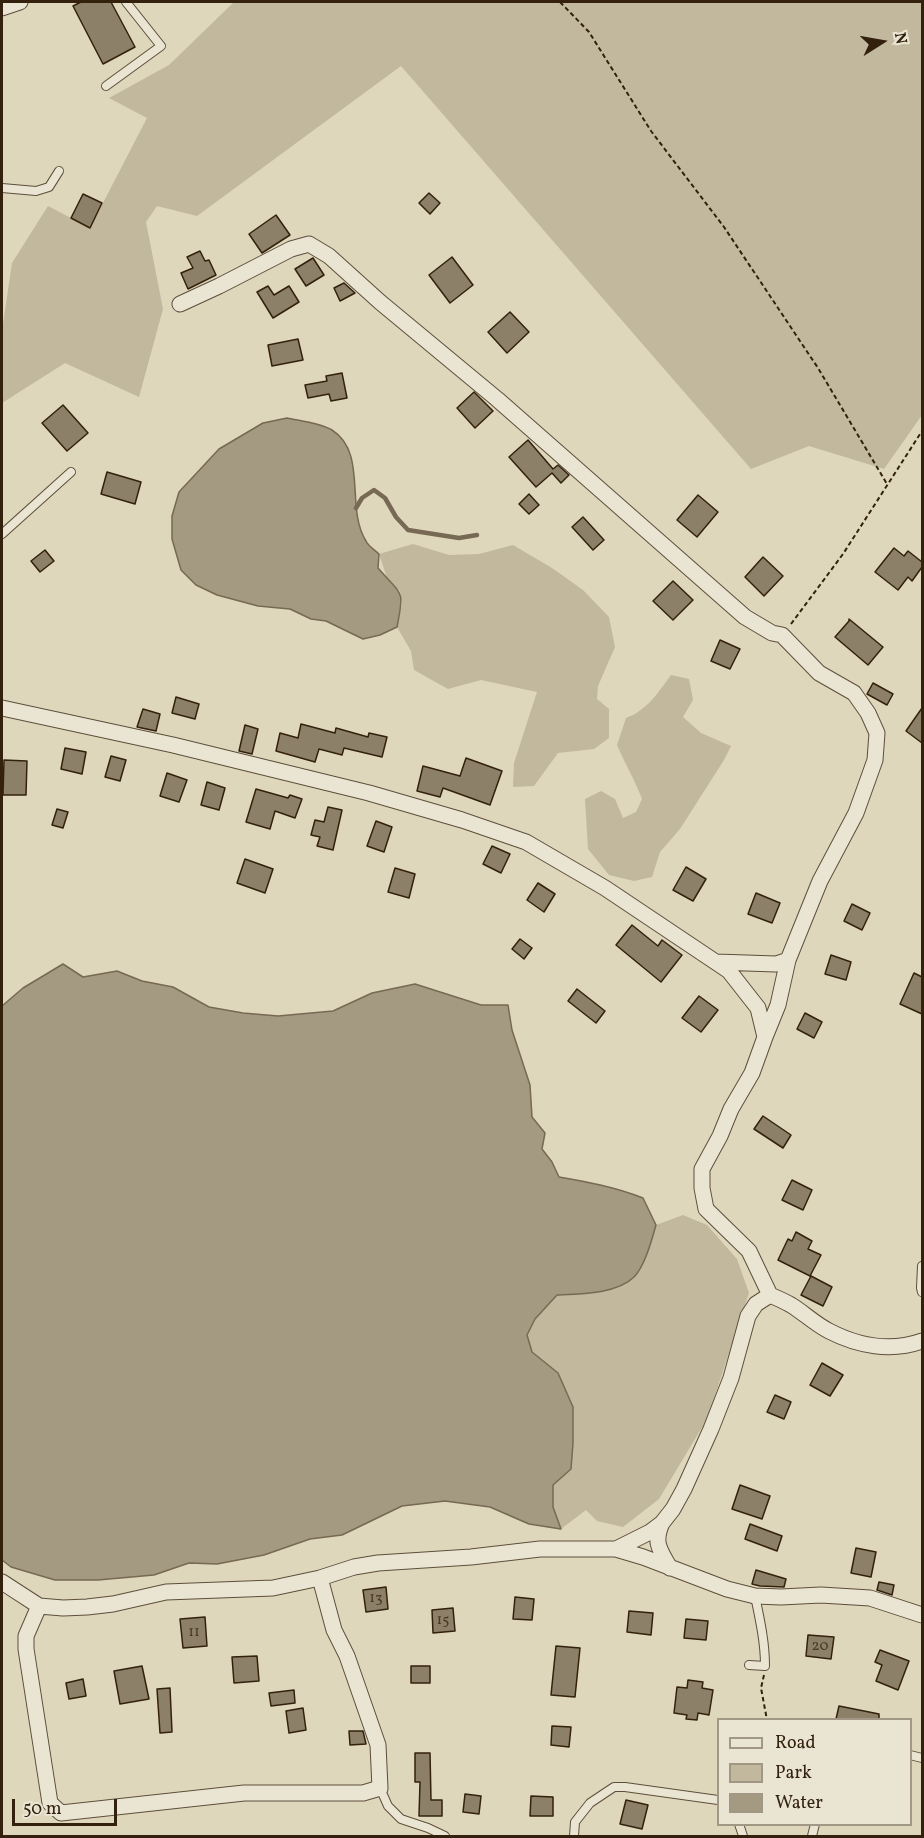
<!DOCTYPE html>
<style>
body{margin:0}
#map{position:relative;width:924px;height:1838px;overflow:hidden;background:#ded7bc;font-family:Vollkorn,serif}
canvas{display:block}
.frame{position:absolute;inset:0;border:3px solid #33210e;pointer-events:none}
.legend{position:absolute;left:717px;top:1718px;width:195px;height:108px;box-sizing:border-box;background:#eae5d3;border:2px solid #a19784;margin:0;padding:8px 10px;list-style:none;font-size:18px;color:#33210e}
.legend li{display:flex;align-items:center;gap:12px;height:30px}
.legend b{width:30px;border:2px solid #a19784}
.north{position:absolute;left:852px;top:12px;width:60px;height:60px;-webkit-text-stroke:4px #eae5d3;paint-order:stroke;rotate:79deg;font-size:16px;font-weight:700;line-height:24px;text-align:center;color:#33210e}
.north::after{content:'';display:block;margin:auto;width:21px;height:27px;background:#33210e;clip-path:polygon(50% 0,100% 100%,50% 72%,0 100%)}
.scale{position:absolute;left:12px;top:1799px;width:105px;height:27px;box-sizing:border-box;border:3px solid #33210e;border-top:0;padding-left:8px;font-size:18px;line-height:21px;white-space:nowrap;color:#33210e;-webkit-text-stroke:4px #eae5d3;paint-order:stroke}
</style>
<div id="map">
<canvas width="924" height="1838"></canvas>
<div class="frame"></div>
<ul class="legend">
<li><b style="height:8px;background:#eae5d3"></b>Road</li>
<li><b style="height:16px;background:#c1b89e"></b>Park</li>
<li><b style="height:16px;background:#a49981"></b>Water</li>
</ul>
<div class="north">N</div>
<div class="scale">50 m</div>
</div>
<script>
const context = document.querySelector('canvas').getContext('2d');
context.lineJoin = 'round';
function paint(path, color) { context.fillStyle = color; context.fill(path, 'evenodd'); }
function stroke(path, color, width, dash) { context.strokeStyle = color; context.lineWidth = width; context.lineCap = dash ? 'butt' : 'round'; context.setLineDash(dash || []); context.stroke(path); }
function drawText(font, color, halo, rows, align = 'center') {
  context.font = font + ' Vollkorn,serif'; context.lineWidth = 5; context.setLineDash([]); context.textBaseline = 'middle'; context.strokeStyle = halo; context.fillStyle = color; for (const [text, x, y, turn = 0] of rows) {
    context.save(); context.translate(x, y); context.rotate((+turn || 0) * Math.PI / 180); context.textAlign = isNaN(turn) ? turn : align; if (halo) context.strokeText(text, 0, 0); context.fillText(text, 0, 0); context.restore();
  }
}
paint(new Path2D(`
 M234,2H922V415L884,469L809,446L751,469L401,66L197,216L157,206L146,222L163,309L139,397L65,363L2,403V331L12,263L48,206L90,228L147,118L109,98L169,65Z
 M413,544L449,555L479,554L513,545L552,568L583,590L609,617L615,647L598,686L597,699L609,709V738L594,749L558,753L534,786L513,787L514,763L537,692L481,680L448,689L414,670L411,651L397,627L402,604L400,591L387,578L379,554Z
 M671,675L689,679L693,700L683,717L701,733L731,746L724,760L680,829L660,852L652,877L634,881L609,875L588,849L585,799L601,791L615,799L623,818L636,812L642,799C635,780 625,764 617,745L626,718C646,711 658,693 671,675Z
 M683,1215L707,1225L737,1259L749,1293L707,1419L659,1499L623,1527L597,1521L586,1510L561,1529L553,1507V1485L571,1469L573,1443V1407L558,1373L532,1352L527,1335L535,1319L557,1295C580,1294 617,1293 634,1277C645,1266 652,1240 656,1225Z`), '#c1b89e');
const water = new Path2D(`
 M287,418C301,421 320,423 332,430C368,453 345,508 366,541C368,546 375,550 379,554L378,568C402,596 405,588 397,627L380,635L363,639L326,621L311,619L290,609L258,606L217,595L196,585L181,570L172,539V516L179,492L219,449L263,423Z
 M63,964L83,977L117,971L142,981L173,987L209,1007L243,1013L278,1016L333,1011L372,993L415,984L481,1005H508L512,1030L530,1085L532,1117L545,1133L542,1149L552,1162L559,1177C588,1182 615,1187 643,1198L656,1225C652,1239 645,1266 634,1277C617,1294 580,1294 557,1295L535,1319L527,1335L532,1352L558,1373L573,1407V1443L571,1469L553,1485V1507L561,1529L529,1524L490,1507L445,1501L402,1506L342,1535L310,1539L264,1555L217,1564L189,1563L154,1575L98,1580H55L11,1567L2,1560V1006L23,988Z`);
paint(water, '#a49981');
stroke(water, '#776953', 1.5);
stroke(new Path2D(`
 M356,508L362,498L374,490L385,498L396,517L408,530L459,538L477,535`), '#776953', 4.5);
const building = new Path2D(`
 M81,2H111L135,47L103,64L73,6Z
 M429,193L440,203L430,214L419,203Z
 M83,194L102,203L90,228L71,218Z
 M276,215L290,235L262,253L249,234Z
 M200,251L205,261L209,260L216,275L188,289L181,273L193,268L187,257Z
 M452,257L473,285L450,303L429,275Z
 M313,258L324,275L306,286L295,269Z
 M344,283L355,293L340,301L334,288Z
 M268,286L274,295L289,286L299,302L273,318L257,292Z
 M510,312L529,332L507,353L488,332Z
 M298,339L303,360L272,366L268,345Z
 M342,373L347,398L331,401L329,394L308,398L305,385L327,381L326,376Z
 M474,392L493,411L475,428L457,408Z
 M63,405L88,433L67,451L42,423Z
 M528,440L553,469L558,465L569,475L561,483L552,473L536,487L509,457Z
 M107,472L141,482L135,504L101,494Z
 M529,494L539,505L529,514L519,504Z
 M698,495L718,512L697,537L677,520Z
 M583,517L604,540L593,550L572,527Z
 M894,548L904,556L908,551L922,562V567L912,581L908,577L898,590L875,572Z
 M45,550L54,561L40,572L31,561Z
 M763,557L783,576L764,596L745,577Z
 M673,581L693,600L673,620L653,601Z
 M849,619L883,647L868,665L835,637L849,621Z
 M720,640L740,649L730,669L711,661Z
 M873,683L893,694L887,705L867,694Z
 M176,697L199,704L195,719L172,713Z
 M922,708V743L906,731Z
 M143,709L160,714L156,731L137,727Z
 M301,724L335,733L336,728L368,737L369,733L387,737L382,757L344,748L342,755L319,749L315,762L276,751L280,733L298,738Z
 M245,725L258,729L252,754L239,751Z
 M65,748L86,752L82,774L61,769Z
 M111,756L126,760L120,781L105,777Z
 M466,758L502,771L490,805L443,788L440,797L417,791L423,766L460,776Z
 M4,760L27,761L26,795H3Z
 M167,773L187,780L179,802L160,796Z
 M207,782L225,788L219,810L201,805Z
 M256,789L288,798L290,795L302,799L295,818L275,811L270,829L246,822Z
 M328,807L342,810L333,850L317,846L320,837L311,835L315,820L324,822Z
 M57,809L68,812L63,828L52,825Z
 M376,821L392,827L384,852L367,846Z
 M492,846L510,854L501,873L483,864Z
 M245,859L273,869L265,893L237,883Z
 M686,867L706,879L693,901L673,890Z
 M395,868L415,874L409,898L388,892Z
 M538,883L555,894L544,912L527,900Z
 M756,893L780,903L772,923L748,914Z
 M852,904L870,913L862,930L844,921Z
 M632,925L658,946L662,940L682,955L661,982L616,945Z
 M520,939L532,948L524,959L512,949Z
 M831,955L851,962L846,980L825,974Z
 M914,973L922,977V1014L900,1004Z
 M577,989L605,1011L596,1023L568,1001Z
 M699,996L718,1010L701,1032L682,1018Z
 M805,1013L822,1022L814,1038L797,1029Z
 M763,1116L791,1135L783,1148L754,1129Z
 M792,1180L812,1190L803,1210L782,1200Z
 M796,1232L812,1241L808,1249L821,1255L810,1276L778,1260L788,1239L792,1241Z
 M811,1276L832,1287L823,1306L801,1295Z
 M822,1363L843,1375L830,1396L810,1385Z
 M775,1395L791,1402L784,1419L767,1412Z
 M740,1485L770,1496L762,1519L732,1509Z
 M750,1524L782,1536L777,1551L745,1539Z
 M856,1548L876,1552L871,1577L851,1573Z
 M756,1570L786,1579L784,1587L760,1586L752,1584Z
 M879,1582L894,1585L892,1595L877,1590Z
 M386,1587L388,1609L366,1612L363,1590Z
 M515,1597L534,1599L532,1620L513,1619Z
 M453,1608L455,1631L433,1633L432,1610Z
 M629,1611L653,1613L651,1635L627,1632Z
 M205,1617L207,1646L183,1648L180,1619Z
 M686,1619L708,1621L706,1640L684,1638Z
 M808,1635L834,1637L831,1659L806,1656Z
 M556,1646L580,1648L575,1697L551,1695Z
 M880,1650L909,1661L898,1690L876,1681L882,1665L875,1662Z
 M257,1656L259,1681L234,1683L232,1657Z
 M142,1666L149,1699L120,1704L114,1671Z
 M411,1666H430V1683H411Z
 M83,1679L86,1696L69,1699L66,1683Z
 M688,1680L703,1682L702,1688L713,1690L709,1715L698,1713L697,1720L686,1719L687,1715L674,1713L677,1687L687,1688Z
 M170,1688L172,1732L160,1733L157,1689Z
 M294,1690L295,1703L271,1706L269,1693Z
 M839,1706L879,1714V1719H836Z
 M303,1708L306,1730L289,1733L286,1711Z
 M552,1726L571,1727L569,1747L551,1745Z
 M349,1731H363L366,1744L350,1745Z
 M415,1753H430L431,1800H442V1816H419L420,1782H415Z
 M465,1794L481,1796L479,1814L463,1812Z
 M531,1796L553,1797V1816H530Z
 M626,1800L648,1805L642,1829L620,1824Z`);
paint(building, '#8c8068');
stroke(building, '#33210e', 1.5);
const service = new Path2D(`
 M106,86L161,46L126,2
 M2,188L36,191L49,187L59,171
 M2,534L71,472
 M922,1266L921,1288L922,1292
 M749,1665L765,1666C765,1642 760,1620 755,1596
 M910,1755L922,1758
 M380,1788L388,1806L401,1819L428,1828L445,1836
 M739,1824L743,1836
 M574,1836L575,1822L590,1803L614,1787H625L718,1800
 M812,1836L815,1824`);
const minor = new Path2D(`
 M2,8L20,2
 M180,304L219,286L291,249L309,244L329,256L380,302L497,399L745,617L772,633L782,635L819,673L854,693L868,713L877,733L875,760L856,813L820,881L788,960L776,964L716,962
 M2,708L173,745L369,793L462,820L526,842L605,888L729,971L758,1008L765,1037L752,1073L731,1109L720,1136L702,1169V1188L706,1209L749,1251L770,1295
 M765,1037L778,1005L788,960
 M662,1523C653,1543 660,1550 670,1568
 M616,1549L643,1557L727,1589L755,1596L781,1597L821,1595L870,1598L922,1615
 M2,1582L39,1606L63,1608L87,1607L113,1604L166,1592L273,1588L320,1578L354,1567L378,1563L471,1557L540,1549H616L650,1532L662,1523L673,1509L684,1489L711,1429L731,1378L748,1316L756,1304L770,1295C777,1298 784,1301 791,1305C804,1313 815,1324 829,1331C858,1346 891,1352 922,1341
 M39,1606L26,1636V1649L50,1803L61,1813L244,1793H363L380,1788L378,1745L347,1656L334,1630L320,1578`);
stroke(service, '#5e4e3a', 10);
stroke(minor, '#5e4e3a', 17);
stroke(new Path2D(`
 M560,2L589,32L651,131L724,227L818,368L887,484
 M791,624L843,554L922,431
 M764,1675L761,1688L767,1720`), '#33210e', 2, [4.5, 3]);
stroke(service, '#eae5d3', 8);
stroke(minor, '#eae5d3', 15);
drawText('15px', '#493924', null, [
 ["13",376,1599],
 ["15",443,1621],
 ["11",194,1633],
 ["20",820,1647]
]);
</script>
